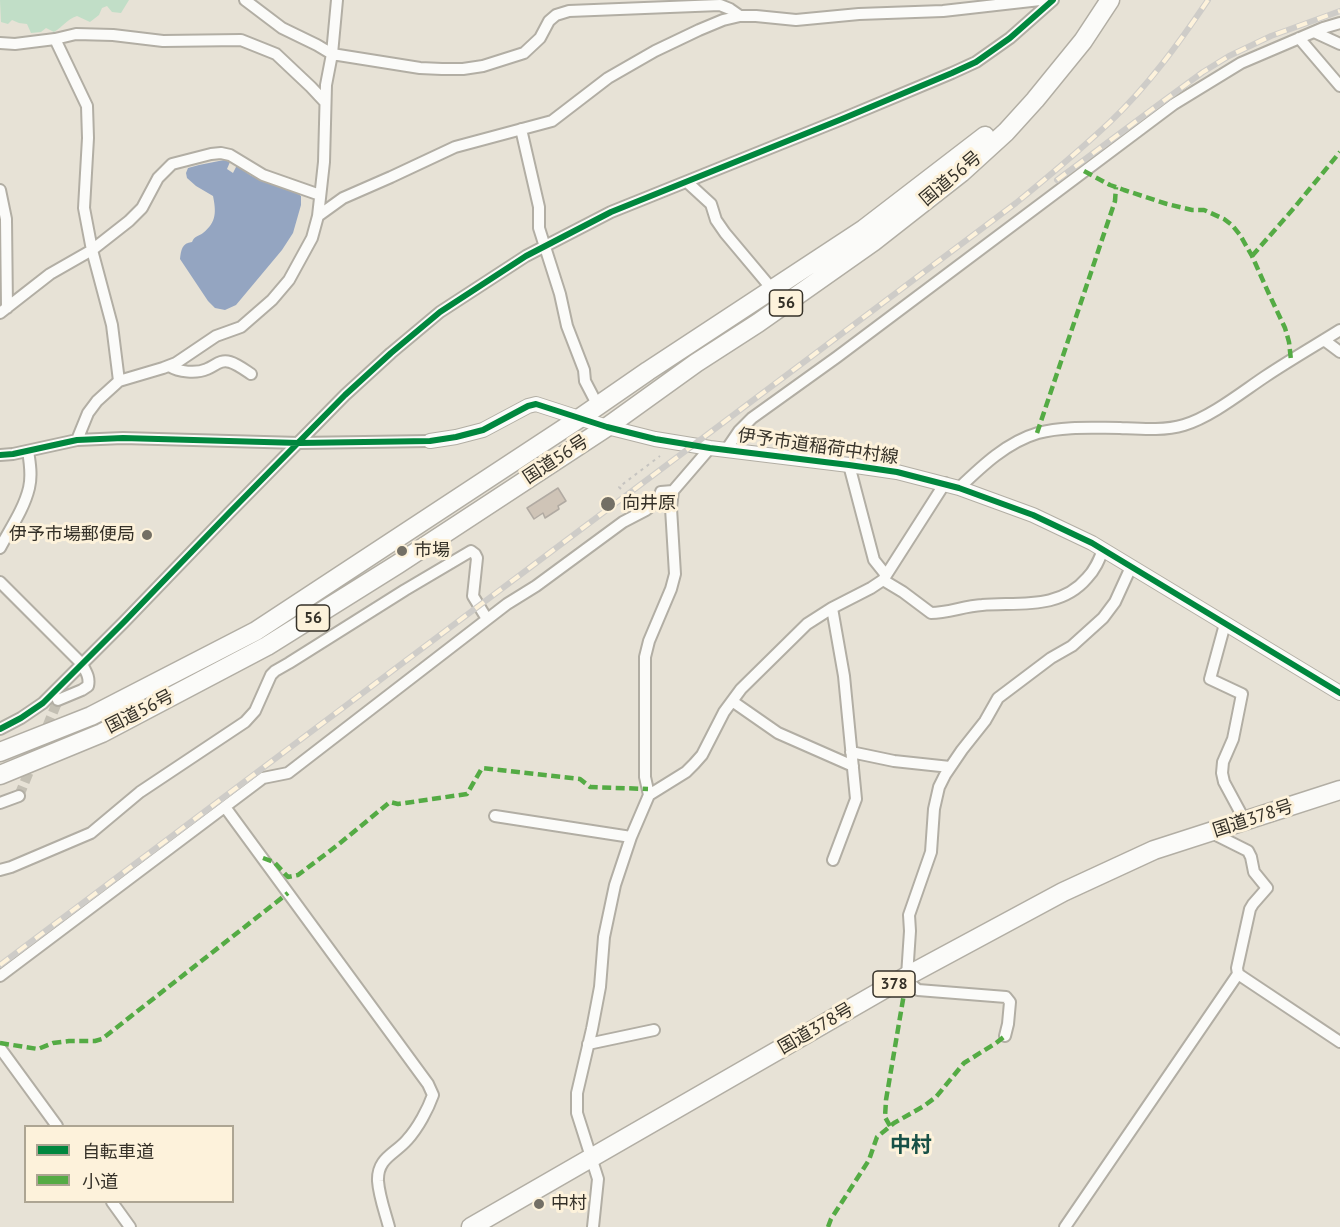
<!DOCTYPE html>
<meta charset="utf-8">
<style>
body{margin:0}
#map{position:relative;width:1340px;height:1227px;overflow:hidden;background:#e7e2d6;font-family:"PT Sans","Noto Sans JP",sans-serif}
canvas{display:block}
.legend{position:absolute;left:24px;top:1125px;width:210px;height:78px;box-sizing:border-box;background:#fdf2db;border:2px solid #ada593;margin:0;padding:8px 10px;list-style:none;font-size:18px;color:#353128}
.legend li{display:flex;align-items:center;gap:12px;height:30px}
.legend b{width:30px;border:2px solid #ada593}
</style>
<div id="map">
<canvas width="1340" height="1227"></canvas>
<ul class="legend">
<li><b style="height:8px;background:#00873e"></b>自転車道</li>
<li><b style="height:8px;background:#54ab44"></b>小道</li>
</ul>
</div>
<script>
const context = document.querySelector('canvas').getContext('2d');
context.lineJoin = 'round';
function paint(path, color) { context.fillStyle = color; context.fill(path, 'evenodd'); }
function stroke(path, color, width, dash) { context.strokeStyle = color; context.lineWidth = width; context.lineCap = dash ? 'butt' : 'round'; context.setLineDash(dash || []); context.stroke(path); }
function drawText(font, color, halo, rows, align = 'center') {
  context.font = font + ' "PT Sans","Noto Sans JP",sans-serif'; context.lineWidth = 6; context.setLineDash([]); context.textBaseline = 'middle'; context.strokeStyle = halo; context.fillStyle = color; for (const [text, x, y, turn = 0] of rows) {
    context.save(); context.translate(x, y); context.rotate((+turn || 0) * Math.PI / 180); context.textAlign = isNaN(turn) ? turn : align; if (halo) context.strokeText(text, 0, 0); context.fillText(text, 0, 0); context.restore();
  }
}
paint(new Path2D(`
 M0,0H129L121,13L112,12L107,6L102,8L99,15L90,22L77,16C66,20 64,26 54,32L46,28L41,32L31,33L27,24L19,23L12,20L8,24L1,22Z`), '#c1dec7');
paint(new Path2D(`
 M224,160L230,162L227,169L233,173L237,165L250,175L263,181L277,182L289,187L301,196V205L293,233L282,250L236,305L225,310L215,308L208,301L180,259C181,250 182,243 192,242C195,235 198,237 203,233C217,222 216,211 213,196L196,186L187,178L186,173L188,168L199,165Z`), '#94a5c1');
const building = new Path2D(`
 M558,488L566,501L558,506L559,509L545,518L543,513L534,519L527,508Z`);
paint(building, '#cfc4b7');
stroke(building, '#b1aaa2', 1.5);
stroke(new Path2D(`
 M19,796L58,700`), '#c3bfb3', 10, [10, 5]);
const minor = new Path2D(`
 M245,0L282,28L317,45L332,54L420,68L442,69H463L483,66L524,53L540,38L549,21L556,15L569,11L720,5L730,9L740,16
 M1314,32L1340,44
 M1299,38L1340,86
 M55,39L87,106L88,138L84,208L92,250L112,325L119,381
 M0,43L15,44L55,39L76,34L113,35L163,41L241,40L276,54L311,87L325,102
 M521,129L539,207V228L560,294L567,326L584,370L585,381L598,406
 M687,182L711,204L716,220L725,233L772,289
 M0,190L6,219L7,308
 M318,216L343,198L391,177L455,147L552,121L608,78L655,51L699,30L723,20L740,16H756L796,20L859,14L943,11L1040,0
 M0,313L50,274L92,250L129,221L142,208L158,178L172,164L211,154L221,153L230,155L263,175L320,195
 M1324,340L1340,352
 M169,366C179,372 196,374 207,369C215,366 220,359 230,362C237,364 245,370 251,374
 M77,440L88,413L97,401L119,381L163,368L176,363L216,336L241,327L272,300L289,280L312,238L318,216L324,162L326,85L332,54L337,0
 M726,450L739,431L752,418L837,357L1174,104L1241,63L1323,28L1340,23
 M0,455L13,454L77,440L123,438L299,443L430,441
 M849,465L874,560L886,575
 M959,488C982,466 1007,442 1038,433C1064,426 1093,428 1120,428C1141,429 1164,431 1184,425C1211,417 1242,392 1266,376C1290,360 1316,345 1340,330
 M0,548C10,529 24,509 29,488C32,476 30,463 28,451
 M883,580L903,592L931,613C948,613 964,606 982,605C1018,602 1060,610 1087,578C1095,570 1099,560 1103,550
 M0,582L82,664C86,672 90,677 88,686L82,690L58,700
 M832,608L844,676L856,799L833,860
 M1225,624L1210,679L1242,694L1233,739L1223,762L1222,773L1224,782L1245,821
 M732,701L778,733L853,766
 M0,729L21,718L43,703L124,622L230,512L345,395L391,353L440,312L526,256L611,212L842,119L952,73L976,62L1010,38L1053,0
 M851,752L894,761L950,767
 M649,795L645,777V657L649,641L671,589L675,574L671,508L673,491L710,448
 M0,803L19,796
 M225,807L428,1084L433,1095C428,1109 418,1128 407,1140C395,1154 377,1158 378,1181C379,1196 385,1212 389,1227
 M495,816L631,837
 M1210,832L1248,851L1251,857L1254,872L1267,888L1253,904L1250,909L1237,968L1238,974
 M0,870L11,867L91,833L140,792L245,722L255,711L271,675L275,671L289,663L405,590L471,551L475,554L477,558L473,596L487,619
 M0,976L263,778L288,773L507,604L536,586L623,522L646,510L659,500L661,492L673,491
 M1005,1036L1008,1024L1010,1002L1006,997L918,990L912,985L907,976L910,931L909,915L931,852L934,809L939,787L945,775L962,750L985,721L998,698L1051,658L1072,646L1103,618L1115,602L1131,567
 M588,1044L654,1030
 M0,1048L57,1126
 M112,1202L130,1227
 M593,1227L598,1179L577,1113V1093L592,1029L600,987L604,937L615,885L631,837L649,795L686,772L694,764L702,755L724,712L741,689L807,624L832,608L871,588L883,580L945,483
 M1065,1227L1238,974L1340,1042`);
const tertiary = new Path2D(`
 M430,441L456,437L483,430L528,406L536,404L607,427L655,439L710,448L849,465L897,472L959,488L1033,515L1092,543L1340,693`);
const trunk = new Path2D(`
 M0,752L91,716L256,631L580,418L648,371L864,229L985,136
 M0,775L102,733L267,646L398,564L607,427L696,363L758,323L873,242L961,173L1006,132L1035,100L1083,41L1110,0
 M471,1227L907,976L1063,892L1154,850L1340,790`);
stroke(minor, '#b2aea4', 14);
stroke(tertiary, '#b2aea4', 16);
stroke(trunk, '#b2aea4', 21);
stroke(new Path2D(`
 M621,489L619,487L660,456`), '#c6c4c0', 2, [3, 4.5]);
stroke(minor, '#fbfbf9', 10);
stroke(tertiary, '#fbfbf9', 14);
stroke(trunk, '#fbfbf9', 18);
const rail = new Path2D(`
 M1057,180L1158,105L1203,72L1229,56L1271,36L1340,11
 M0,965L1016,203C1048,177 1080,150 1110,122C1148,86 1179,43 1208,0`);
stroke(rail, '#ceccc8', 6);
stroke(rail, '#fdf2db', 4, [11]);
stroke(new Path2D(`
 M1084,171L1110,185L1124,190L1167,204L1192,210H1204L1224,219L1232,225L1240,235L1252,256L1269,294L1285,328L1289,342L1291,360
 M1252,256L1294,208L1340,152
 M1037,433L1115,201L1116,187
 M263,858L274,862L288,877L298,875L339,844L390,802L398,804L467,794L482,768L580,779L590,787L648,789
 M0,1043L38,1049L53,1043L69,1041H95L102,1039L288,893
 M890,1126L885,1117L886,1100L907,976
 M828,1227L831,1219L869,1160L877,1137L894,1123L924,1106L936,1097L964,1063L996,1043L1005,1036`), '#54ab44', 4.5, [9, 4.5]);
stroke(new Path2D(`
 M0,455L13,454L77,440L123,438L299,443L430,441L456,437L483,430L528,406L536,404L607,427L655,439L710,448L849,465L897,472L959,488L1033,515L1092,543L1340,693
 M0,729L21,718L43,703L124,622L230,512L345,395L391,353L440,312L526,256L611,212L842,119L952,73L976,62L1010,38L1053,0`), '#00873e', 6);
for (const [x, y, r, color] of [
 [608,504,8,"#736f65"],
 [147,535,6,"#736f65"],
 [402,551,6,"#736f65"],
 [539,1204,6,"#736f65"]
]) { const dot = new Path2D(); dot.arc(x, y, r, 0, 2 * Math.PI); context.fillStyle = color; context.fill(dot); stroke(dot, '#fdf2db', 2); }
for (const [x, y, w] of [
 [786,303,33],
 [313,618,33],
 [894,984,42]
]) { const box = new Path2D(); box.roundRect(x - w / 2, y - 13, w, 26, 4.5); context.fillStyle = '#fdf2db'; context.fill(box); stroke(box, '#353128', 1.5); }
drawText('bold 16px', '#353128', null, [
 ["56",786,303],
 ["56",313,618],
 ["378",894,984]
]);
drawText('18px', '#353128', '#fdf2db', [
 ["国道56号",951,179,-40],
 ["伊予市道稲荷中村線",818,447,8],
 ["国道56号",556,460,-33],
 ["国道56号",140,712,-27],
 ["国道378号",1253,819,-18],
 ["国道378号",816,1029,-30]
]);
drawText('18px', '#353128', '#fdf2db', [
 ["向井原",622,504],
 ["伊予市場郵便局",135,535,"right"],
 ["市場",414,551],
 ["中村",551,1204]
], 'left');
drawText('bold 21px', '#175046', '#fdf2db', [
 ["中村",911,1146]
]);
</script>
